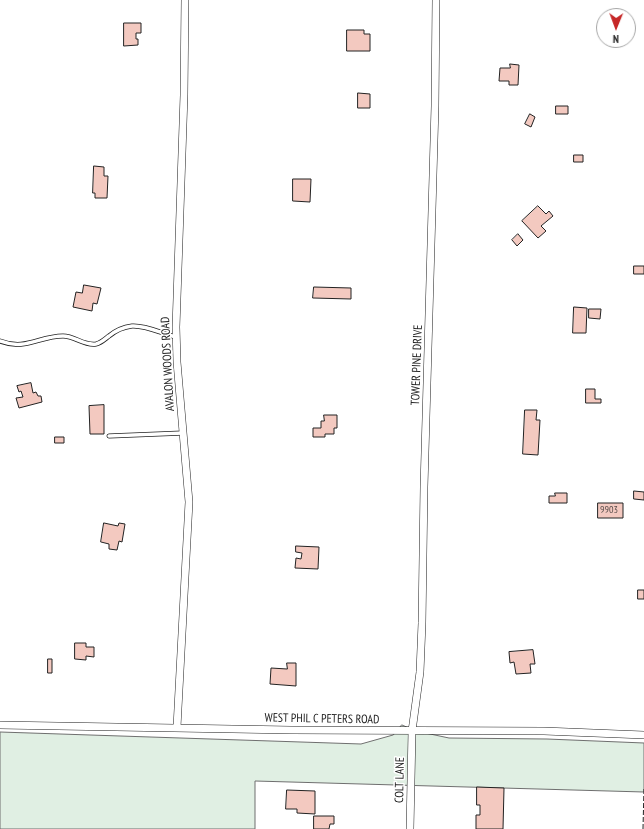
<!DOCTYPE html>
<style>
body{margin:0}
#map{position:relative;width:644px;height:829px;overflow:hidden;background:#fff;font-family:"PT Sans Narrow",sans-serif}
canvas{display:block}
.north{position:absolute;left:596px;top:8px;width:40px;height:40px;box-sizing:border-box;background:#fff;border:1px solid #a7a7a7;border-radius:50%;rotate:181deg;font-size:11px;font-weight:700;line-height:16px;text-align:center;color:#222}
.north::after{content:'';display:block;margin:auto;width:14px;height:18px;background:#c62828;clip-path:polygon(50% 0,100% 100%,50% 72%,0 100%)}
</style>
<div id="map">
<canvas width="644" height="829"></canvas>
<div class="north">N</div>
</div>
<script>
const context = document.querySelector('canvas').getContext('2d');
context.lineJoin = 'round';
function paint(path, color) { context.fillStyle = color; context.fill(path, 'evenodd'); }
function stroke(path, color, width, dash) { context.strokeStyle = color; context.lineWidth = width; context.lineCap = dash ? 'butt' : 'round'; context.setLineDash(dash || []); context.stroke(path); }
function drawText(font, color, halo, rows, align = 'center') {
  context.font = font + ' "PT Sans Narrow",sans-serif'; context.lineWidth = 3; context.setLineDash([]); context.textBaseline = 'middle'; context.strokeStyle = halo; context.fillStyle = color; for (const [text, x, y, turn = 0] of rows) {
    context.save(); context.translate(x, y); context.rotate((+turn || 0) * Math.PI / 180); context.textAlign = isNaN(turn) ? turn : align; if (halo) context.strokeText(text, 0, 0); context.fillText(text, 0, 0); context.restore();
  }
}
const green = new Path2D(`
 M402,725L416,731L449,738L547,739L644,743V792L255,781V829H0V732L361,744L393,735Z`);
paint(green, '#e0efe3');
stroke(green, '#6f6f6f', 1);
const building = new Path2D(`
 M124,23H141V33H136V39H138V45L124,46Z
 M347,30H364V34H370V51H347Z
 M510,64L519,65L518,85H509V81H499L500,68H510Z
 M358,93L370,94V108H358Z
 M556,106H568V114H556Z
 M530,114L535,117L531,127L525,124Z
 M574,155H583V162H574Z
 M94,166L104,167V176H108L107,198H95V193H93Z
 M293,179H311L310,202L293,201Z
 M538,206L546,214L549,211L553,216L541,226L546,231L538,238L522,221Z
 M518,234L523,240L517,246L512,240Z
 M634,266H644V274H634Z
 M84,285L101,288L97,304L93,303L92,311L73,307L76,292L82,293Z
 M314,287L351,288V299L313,298Z
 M574,307L587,308L586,333H573Z
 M589,309H601L600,319L589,318Z
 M31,383L33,393L36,392L38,396H41L42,402L19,408L16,398L23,397L21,391L19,392L17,386Z
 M586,389H595V399H601V403H586Z
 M104,405V434H90L89,406Z
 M525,410H537L536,420H540L538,455L523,454Z
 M324,415H337V428H334V434H325V437H313V428H321V421H324Z
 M55,437H64V443H55Z
 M634,491L644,492V500L634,499Z
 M555,493H567V503H549V496H555Z
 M598,503H623V518H598Z
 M104,523L118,526L119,523L125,524L122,542L119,541L117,550L109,549V544L101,542Z
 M296,546L319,547L318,569L295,568L296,558L301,559L302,553L296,552Z
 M638,590H644V599H638Z
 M75,643H86V647H94V657L86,656V660L75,659Z
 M533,650L535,664H530L531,673L516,674L514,662L510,663L509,652Z
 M48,659H52V673H48Z
 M287,663H296V686L270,684L271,668L287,669Z
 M477,787L504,788L503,829H476V815H480V805H477Z
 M287,790L315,791V814L297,813V809H286Z
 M314,816H334V824H330L329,829H314Z`);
paint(building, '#f3c9c0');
stroke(building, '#222', 1);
const lane = new Path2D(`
 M0,341C26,351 39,336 63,336C75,336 84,346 96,344C101,343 105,339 109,336C115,331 124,327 132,326C147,325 162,334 176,337
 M109,436L183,433`);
const street = new Path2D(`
 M0,725L291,730L544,731L644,735
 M177,727L189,502L177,362L176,327L184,95L185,0
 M410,829L412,731L420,672L422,623L424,487L435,106L436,0`);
stroke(lane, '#222', 5);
stroke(street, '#222', 8);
stroke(lane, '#fff', 3.5);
stroke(street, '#fff', 7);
stroke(new Path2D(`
 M643,829L644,788`), '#222', 1, [5, 2]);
drawText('10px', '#564c4a', null, [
 ["9903",609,510]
]);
drawText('12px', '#222', '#fff', [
 ["AVALON WOODS ROAD",168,364,-93],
 ["TOWER PINE DRIVE",417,365,-88],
 ["WEST PHIL C PETERS ROAD",322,719,1],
 ["COLT LANE",400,780,-89]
]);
</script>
